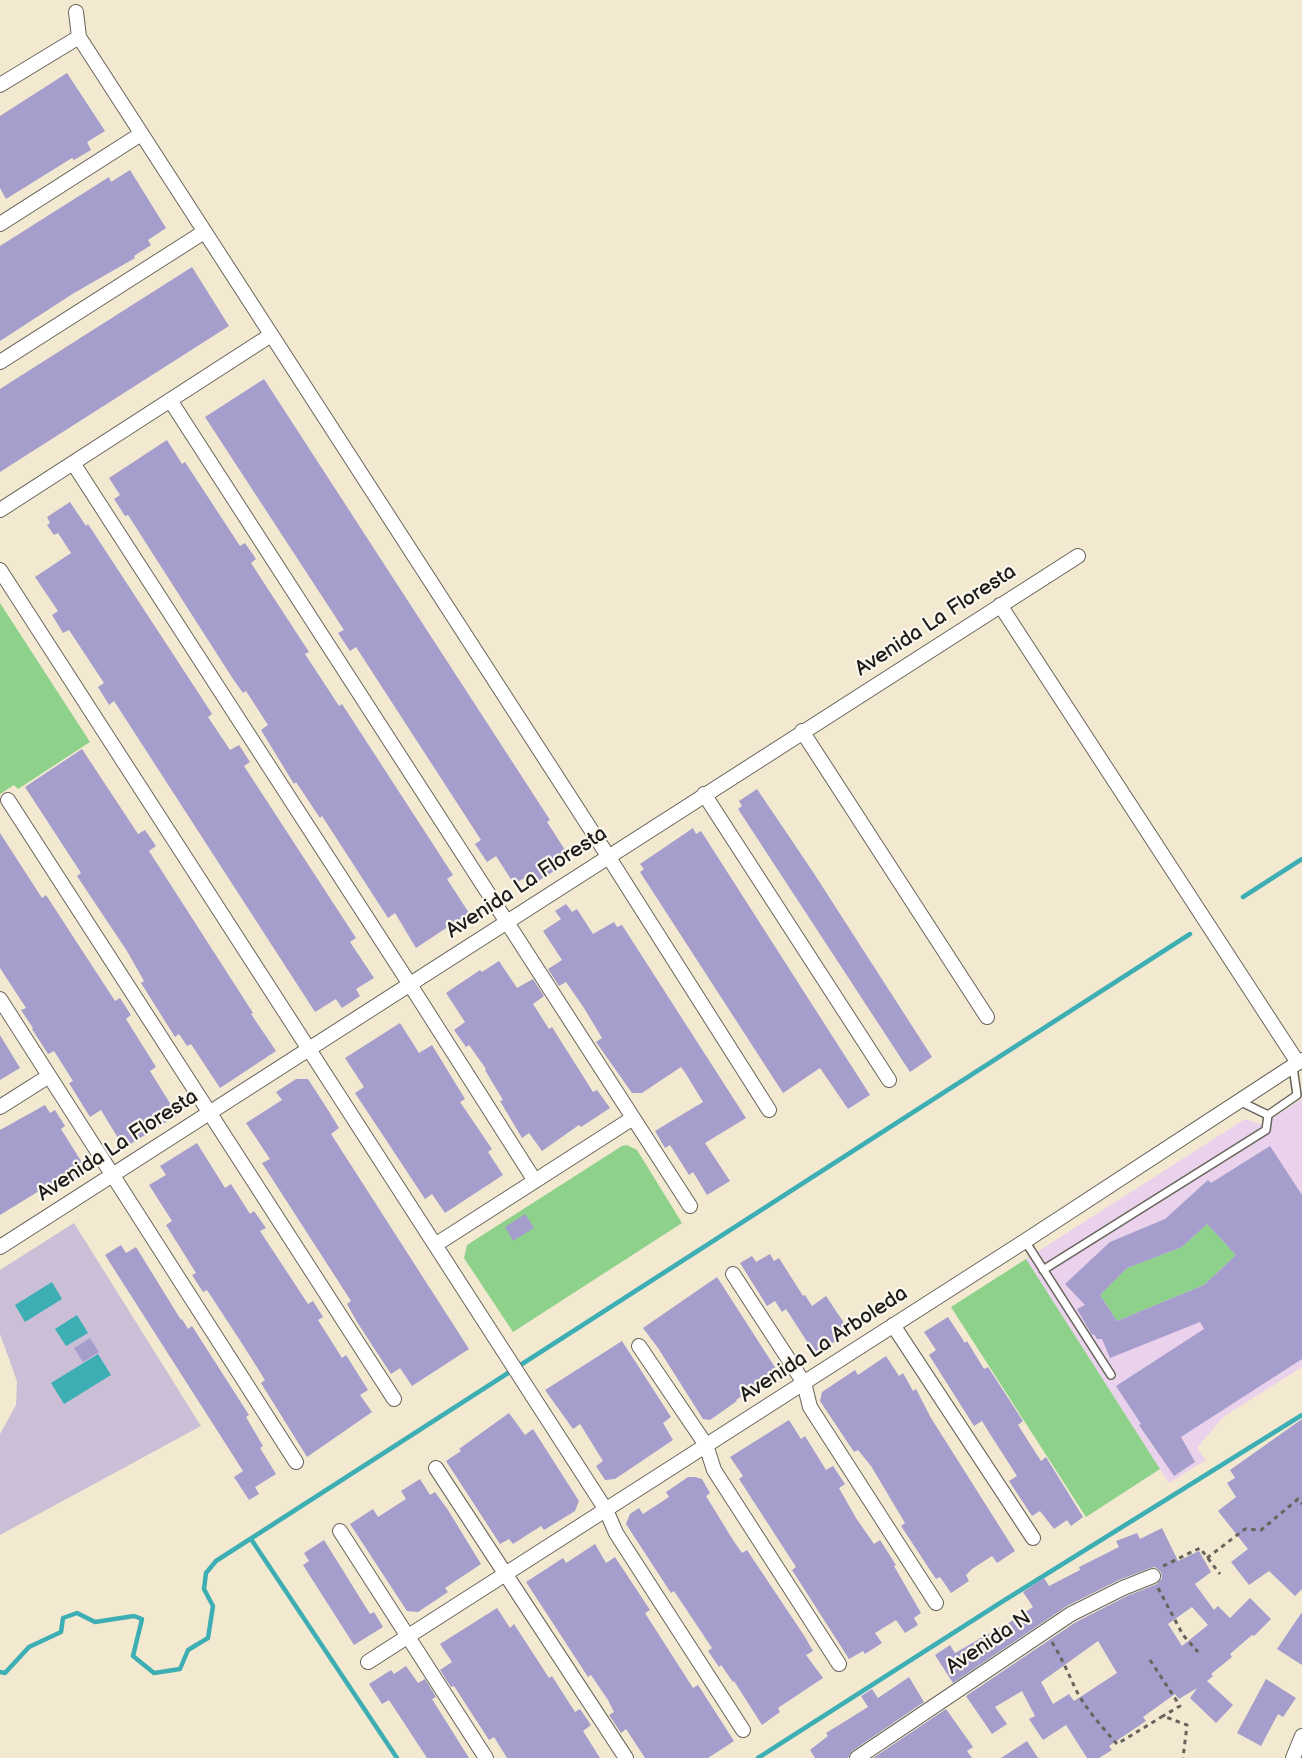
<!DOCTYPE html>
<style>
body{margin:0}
canvas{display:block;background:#f2e9d0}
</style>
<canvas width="1302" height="1758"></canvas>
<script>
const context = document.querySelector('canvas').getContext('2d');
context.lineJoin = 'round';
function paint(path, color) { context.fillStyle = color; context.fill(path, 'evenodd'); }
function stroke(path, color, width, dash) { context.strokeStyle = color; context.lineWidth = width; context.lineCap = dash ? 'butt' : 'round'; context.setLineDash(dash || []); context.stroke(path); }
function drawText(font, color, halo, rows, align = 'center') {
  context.font = font + ' "Balsamiq Sans",sans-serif'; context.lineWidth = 4.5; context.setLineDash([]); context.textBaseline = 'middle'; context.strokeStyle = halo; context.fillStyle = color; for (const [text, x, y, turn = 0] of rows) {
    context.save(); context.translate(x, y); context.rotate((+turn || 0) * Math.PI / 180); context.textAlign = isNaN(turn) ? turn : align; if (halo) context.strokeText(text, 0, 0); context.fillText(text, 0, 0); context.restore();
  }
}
paint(new Path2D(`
 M1302,1099V1367L1223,1417L1197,1448L1206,1460L1169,1483L1026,1259L1245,1119L1262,1125Z`), '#ead1ec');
paint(new Path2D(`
 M74,1223L201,1426L0,1535V1434L16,1405L17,1381L0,1334V1270Z`), '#cabfd6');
paint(new Path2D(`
 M0,603L90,742L18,789L14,785L0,794Z
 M627,1145L637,1150L682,1223L513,1332L464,1258L467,1245L622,1146Z
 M1207,1224L1236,1255L1204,1285L1117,1321L1100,1295L1127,1268L1182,1247Z
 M1026,1259L1160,1469L1086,1517L951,1307Z`), '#8dd18a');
paint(new Path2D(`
 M52,1282L62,1299L25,1322L15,1305Z
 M77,1315L88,1333L66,1346L55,1329Z
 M98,1354L111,1375L64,1404L51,1383Z`), '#3dafb4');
stroke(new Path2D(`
 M1243,897L1302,859
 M251,1539L397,1758
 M0,1672L5,1673L29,1647L61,1632L63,1618L77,1613L95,1622L134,1616L142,1619L133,1656L154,1673L180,1669L188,1650L208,1638L213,1606L204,1589L206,1573L216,1561L1190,934
 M758,1758L1000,1603L1302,1415`), '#3dafb4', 4.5);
paint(new Path2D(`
 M67,73L105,131L87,142L91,150L74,160L72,158L6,199L0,188V116Z
 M130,170L166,228L148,240L151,245L134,256L135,258L74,293L0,341V246L109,177L111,182Z
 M192,267L229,326L0,472V389Z
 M264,379L550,820L547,822L567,853L550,864L554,871L537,882L531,874L514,884L496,856L487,862L475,844L481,840L356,647L350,651L338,633L344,630L205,417Z
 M167,440L182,464L185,462L240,546L245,543L256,559L251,563L309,652L305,654L339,706L342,704L453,875L447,879L469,913L416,948L395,913L388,918L322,816L320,818L296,782L294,784L261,730L268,725L246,691L243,693L233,679L128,515L125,516L114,499L120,495L109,478Z
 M70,502L86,526L88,524L205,703L212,714L208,717L230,750L239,745L250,762L244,766L356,938L350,942L374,978L356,989L360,996L342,1008L336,999L315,1012L114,701L109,705L98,687L104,683L69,630L63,633L52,615L58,611L35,577L71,553L58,533L54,535L47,525L50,523L47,517Z
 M82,749L138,834L145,830L156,846L149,851L253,1013L251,1014L276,1051L220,1088L191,1044L187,1046L179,1034L175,1037L141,983L144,981L127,951L77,876L81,873L25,787Z
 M757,789L813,872L932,1057L910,1072L738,809L742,806L739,801Z
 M693,828L696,834L701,831L870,1095L848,1109L820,1068L783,1093L640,872L644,869L640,864Z
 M0,833L42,898L46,895L115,1001L120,998L131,1015L126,1019L156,1067L150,1071L171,1105L174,1103L181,1113L124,1148L101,1110L90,1117L69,1083L73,1081L54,1051L48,1054L32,1029L33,1028L21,1010L26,1008L0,968Z
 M566,904L572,912L577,909L593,934L614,922L617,927L622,925L746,1118L705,1143L730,1181L707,1195L693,1172L689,1175L670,1145L665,1148L655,1131L703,1102L686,1074L681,1067L642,1093H632L596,1042L602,1038L584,1008L566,982L559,986L548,969L562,960L543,931L561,919L555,911Z
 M499,961L517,988L533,979L544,996L533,1004L549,1029L552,1027L593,1092L597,1090L610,1108L581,1127L579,1125L542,1151L529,1133L522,1138L500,1101L503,1100L485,1070L486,1069L469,1045L466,1047L454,1030L465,1022L446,993L480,970L482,972Z
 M400,1023L419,1053L432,1045L465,1099L460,1102L492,1149L488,1152L503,1175L445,1213L432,1194L425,1199L355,1093L364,1087L345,1058Z
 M0,1035L20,1068L0,1080Z
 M296,1079H308L328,1110L339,1128L331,1134L469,1349L412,1386L400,1368L391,1374L357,1322L347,1304L351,1301L262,1163L270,1159L246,1123L282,1100L276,1092Z
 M45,1105L50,1113L55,1110L65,1126L61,1129L81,1161L90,1157L85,1173L69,1183L65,1175L0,1215V1130Z
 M197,1143L225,1188L231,1184L250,1214L254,1211L266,1228L260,1231L308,1304L313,1301L323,1317L318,1320L342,1358L346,1355L368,1390L360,1395L372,1412L307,1457L261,1383L265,1380L241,1342L207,1290L203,1292L192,1275L196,1273L166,1225L172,1221L149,1185L166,1175L160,1166Z
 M1270,1146L1302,1195V1359L1181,1437L1195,1462L1174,1476L1139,1425L1141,1424L1116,1386L1204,1329L1200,1322L1110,1358L1102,1339H1097L1094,1334L1092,1335L1077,1309L1085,1305L1065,1284L1110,1242L1165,1219L1208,1180L1211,1183ZM1207,1224L1236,1255L1204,1285L1117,1321L1100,1295L1127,1268L1182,1247Z
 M525,1214L534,1228L513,1241L505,1227Z
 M121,1245L126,1253L136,1247L181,1320L182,1319L188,1329L192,1326L249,1415L246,1417L263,1446L260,1448L276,1474L255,1487L259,1494L249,1500L234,1477L243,1471L105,1255Z
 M770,1254L774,1261L779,1258L803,1296L805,1295L812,1306L826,1296L850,1332L815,1354L786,1309L782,1312L775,1301L767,1306L740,1263L752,1256L756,1262Z
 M717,1277L778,1372L736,1400L737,1401L710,1420L703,1419L658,1348L643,1328Z
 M948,1317L965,1343L967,1341L984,1369L988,1367L1023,1421L1018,1425L1025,1436L1041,1461L1046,1457L1083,1517L1071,1526L1067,1520L1054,1529L1040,1511L1032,1516L1009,1481L1017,1476L990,1434L982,1421L974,1426L929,1355L936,1350L924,1332Z
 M90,1338L99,1352L83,1362L74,1348Z
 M622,1341L671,1417L663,1423L673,1440L615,1479L605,1480L596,1466L603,1461L580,1424L573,1429L545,1390Z
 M886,1356L899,1376L903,1373L913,1391L916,1389L931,1418L1015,1551L997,1563L992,1556L972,1569L966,1575L969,1581L951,1593L940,1577L936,1579L901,1526L905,1523L871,1466L858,1450L854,1452L820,1401L822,1392L855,1370L858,1375Z
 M509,1413L525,1435L533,1429L579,1501L575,1511L544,1530L541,1526L513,1544L509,1539L500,1544L446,1461L461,1451L459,1449Z
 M1302,1419V1589L1295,1596L1269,1571L1249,1585L1231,1562L1248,1549L1218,1511L1236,1497L1227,1483L1235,1478L1230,1470Z
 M789,1420L801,1439L805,1436L826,1470L833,1466L845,1484L839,1488L856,1518L874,1544L880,1540L896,1565L894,1566L921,1613L914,1618L918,1625L905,1633L896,1620L875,1633L882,1643L865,1654L863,1651L849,1659L792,1570L796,1567L739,1479L743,1476L730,1457Z
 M688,1477H695L702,1479L710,1493L706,1496L733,1540L742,1553L747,1550L805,1637L813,1651L806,1655L823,1678L778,1708L780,1712L762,1725L734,1681L733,1682L721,1665L719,1667L708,1651L712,1648L674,1591L671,1593L626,1524L630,1514L639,1508L643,1514L669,1497L666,1492Z
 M420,1479L430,1495L435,1492L448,1510L481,1564L445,1588L448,1592L418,1612L407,1611L350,1524L373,1509L378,1517L406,1499L401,1491Z
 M1162,1528L1178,1561L1199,1551L1211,1572L1195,1584L1214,1610L1218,1606L1230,1618L1250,1598L1271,1619L1254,1636L1252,1635L1230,1654L1232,1657L1211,1674L1213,1676L1207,1681L1233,1705L1216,1723L1190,1698L1197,1688L1179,1699L1175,1694L1143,1717L1146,1721L1109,1746L1112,1750L1099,1758H1087L1066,1725L1043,1740L1029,1719L1035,1716L1022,1691L995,1707L1007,1724L992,1734L966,1696L1076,1622L1127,1596L1157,1584L1162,1578L1161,1572L1155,1567L1150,1568L1119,1580L1067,1606L953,1683L935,1655L950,1645L955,1653L1000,1627L1001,1628L1033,1607L1023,1592L1044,1578L1049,1586L1080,1570L1079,1567L1119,1547L1116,1541L1137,1533L1140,1539ZM1192,1607L1208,1625L1182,1646L1168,1624ZM1098,1641L1117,1673L1074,1701L1069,1694L1053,1704L1041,1682Z
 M324,1540L370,1614L374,1612L383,1627L354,1645L303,1565L309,1561L304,1553Z
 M595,1544L606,1563L615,1557L650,1610L645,1613L693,1688L698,1685L734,1741L708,1758H645L626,1729L621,1733L609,1715L614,1712L608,1700L591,1675L588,1677L526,1582L563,1558L566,1563Z
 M497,1608L510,1628L514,1624L549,1678L552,1676L575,1712L580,1709L591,1725L583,1731L600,1758H507L494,1737L489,1740L454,1686L451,1687L440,1670L452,1662L440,1644Z
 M1302,1612V1665L1277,1649Z
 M406,1666L418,1683L425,1679L436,1697L432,1699L469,1758H427L389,1700L382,1704L369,1684L391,1670L394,1674Z
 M909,1677L924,1702L852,1751L848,1758H815L810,1750L828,1736L826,1733L868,1707L861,1696L872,1689L878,1698Z
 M1266,1679L1296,1698L1283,1717L1278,1714L1261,1746L1237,1733Z
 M946,1709L973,1747L967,1751L972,1758H873Z
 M1027,1741L1038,1758H1001Z`), '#a59ecd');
const lane = new Path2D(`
 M1239,1101L1268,1115L1297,1095L1293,1067
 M1025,1241L1111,1375
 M1043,1270L1266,1130L1268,1115`);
const street = new Path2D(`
 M76,12L79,37L608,856L769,1110
 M0,85L79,37
 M0,224L141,134
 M0,362L204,232
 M170,400L690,1206
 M73,463L409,983L535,1181
 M0,510L271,335
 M0,570L606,1510L616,1533L743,1730
 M1000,605L1298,1063
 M802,731L987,1017
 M704,794L889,1080
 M8,800L394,1399
 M0,999L296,1462
 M0,1107L49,1076
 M435,1245L633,1118
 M0,1247L1078,556
 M733,1274L804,1383L810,1407L936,1603
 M893,1325L1033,1538
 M639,1346L706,1445L714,1470L839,1664
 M436,1468L626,1758
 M340,1531L486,1758
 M368,1662L1025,1241L1302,1060
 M857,1758L1071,1614L1123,1588L1153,1576
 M1293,1758L1302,1736`);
stroke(lane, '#67645b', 10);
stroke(street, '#67645b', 16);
stroke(new Path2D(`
 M1207,1558L1245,1529L1261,1530L1298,1499L1302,1504
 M1163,1566L1200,1548L1220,1574
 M1158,1588L1183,1635L1198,1652
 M1052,1642C1061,1657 1068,1672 1075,1688C1085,1708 1102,1727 1117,1744L1163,1716L1187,1725L1183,1758
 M1150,1660L1180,1706L1163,1716`), '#67645b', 3, [4.5, 4.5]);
stroke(lane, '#fff', 7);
stroke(street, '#fff', 14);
drawText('21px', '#1c1c1c', '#fbf7ec', [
 ["Avenida La Floresta",936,621,-33],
 ["Avenida La Floresta",527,883,-33],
 ["Avenida La Floresta",118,1146,-33],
 ["Avenida La Arboleda",824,1345,-33],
 ["Avenida N",989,1643,-34]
]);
</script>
